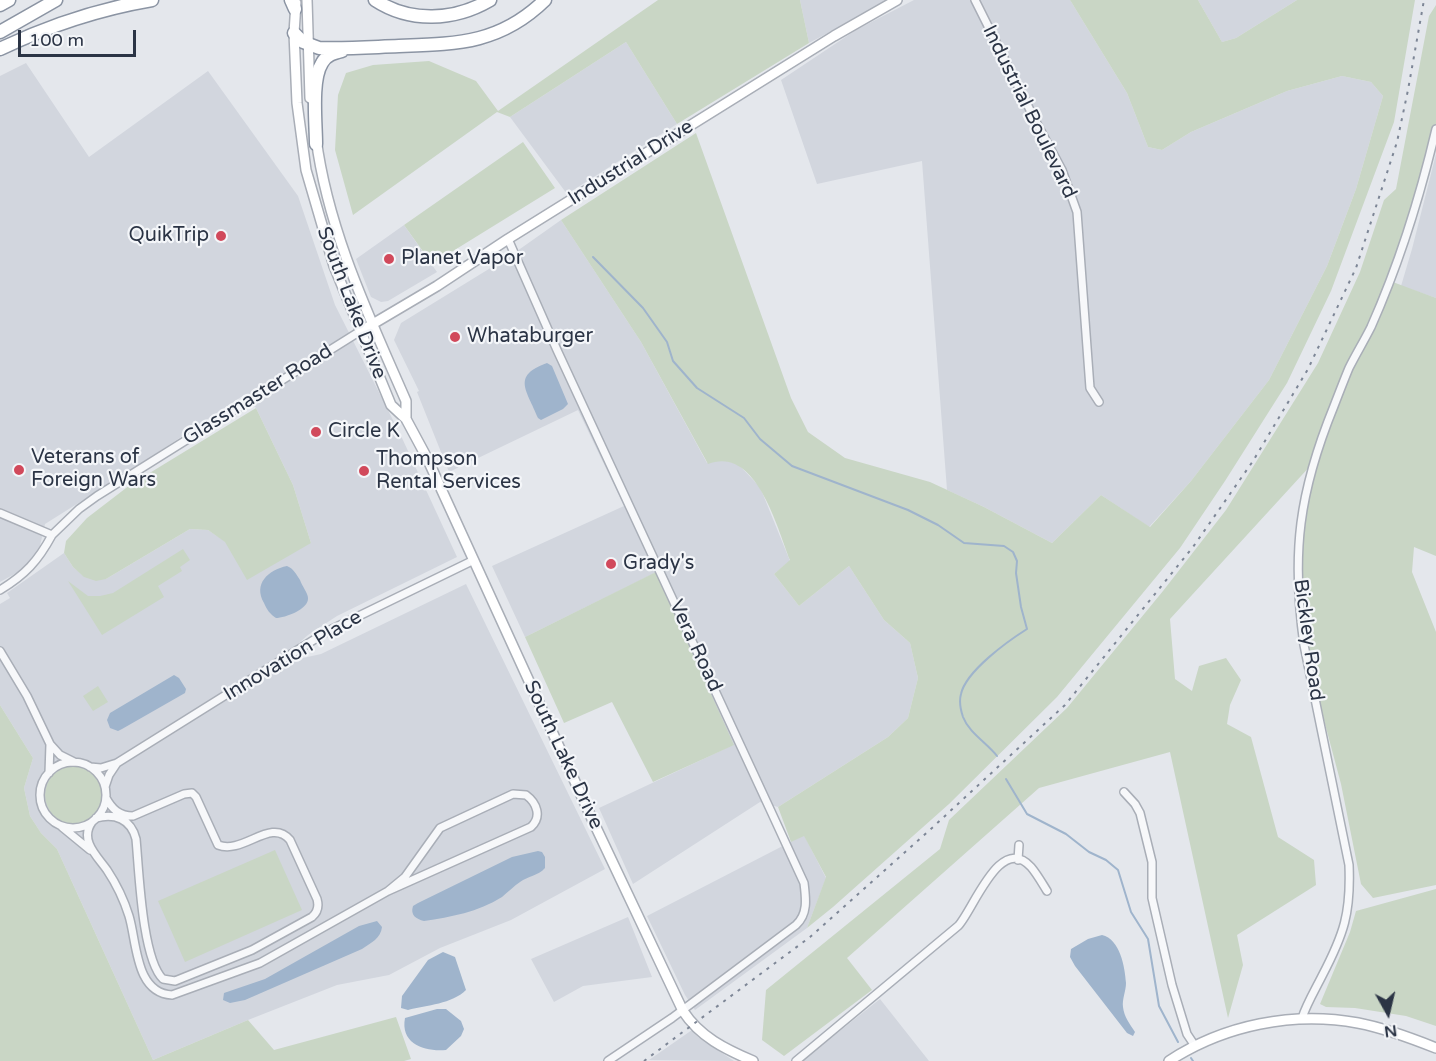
<!DOCTYPE html>
<style>
body{margin:0}
#map{position:relative;width:1436px;height:1061px;overflow:hidden;background:#e4e7ec;font-family:"Varela Round",sans-serif}
canvas{display:block}
.north{position:absolute;left:1358px;top:983px;width:60px;height:60px;-webkit-text-stroke:4px #f4f6f9;paint-order:stroke;rotate:172deg;font-size:16px;font-weight:700;line-height:24px;text-align:center;color:#2b3445}
.north::after{content:'';display:block;margin:auto;width:21px;height:27px;background:#2b3445;clip-path:polygon(50% 0,100% 100%,50% 72%,0 100%)}
.scale{position:absolute;left:18px;top:30px;width:118px;height:27px;box-sizing:border-box;border:3px solid #2b3445;border-top:0;padding-left:8px;font-size:18px;line-height:21px;white-space:nowrap;color:#2b3445;-webkit-text-stroke:4px #f4f6f9;paint-order:stroke}
</style>
<div id="map">
<canvas width="1436" height="1061"></canvas>
<div class="north">N</div>
<div class="scale">100 m</div>
</div>
<script>
const context = document.querySelector('canvas').getContext('2d');
context.lineJoin = 'round';
function paint(path, color) { context.fillStyle = color; context.fill(path, 'evenodd'); }
function stroke(path, color, width, dash) { context.strokeStyle = color; context.lineWidth = width; context.lineCap = dash ? 'butt' : 'round'; context.setLineDash(dash || []); context.stroke(path); }
function drawText(font, color, halo, rows, align = 'center') {
  context.font = font + ' "Varela Round",sans-serif'; context.lineWidth = 4.5; context.setLineDash([]); context.textBaseline = 'middle'; context.strokeStyle = halo; context.fillStyle = color; for (const [text, x, y, turn = 0] of rows) {
    context.save(); context.translate(x, y); context.rotate((+turn || 0) * Math.PI / 180); context.textAlign = isNaN(turn) ? turn : align; if (halo) context.strokeText(text, 0, 0); context.fillText(text, 0, 0); context.restore();
  }
}
paint(new Path2D(`
 M800,0H889L809,43Z
 M914,0H1070L1127,93L1148,147L1162,150L1191,132L1287,91L1342,76L1371,82L1383,96L1356,189L1327,266L1269,380L1191,481L1149,527L1101,495L1052,543L984,507L947,490L922,161L817,184L781,80L856,30Z
 M1198,0H1297L1236,38L1222,42Z
 M626,42L677,124L567,194L510,117Z
 M26,63L89,157L208,71L298,196L335,305L402,438L457,557L337,616L308,635L290,651L297,657L303,658L321,654L466,584L605,869L511,920L440,948L389,975L337,985L248,1020L153,1060L57,849L41,833L30,816L24,788L33,758L0,705V604L10,598L7,593L64,553L73,567L84,576L106,579L190,529L208,530L226,542L311,543L293,485L256,408L244,395L142,463L45,524L39,550L31,561L20,571L0,582V76Z
 M1436,154V298L1401,286L1412,249Z
 M561,220L641,342L707,463L719,459L738,464L760,487L790,561L774,574L799,606L849,566L884,620L910,643L918,678L908,718L888,737L778,807L760,802L633,884L599,808L733,745L655,573L525,637L492,566L624,506L578,410L449,472L417,392L419,391L394,340L401,323L510,256Z
 M404,225L437,272L388,301L381,302L371,297L356,259Z
 M804,835L826,878L807,928L695,1010L685,995L647,916Z
 M628,917L652,977L583,986L554,1002L531,959Z
 M880,999L929,1061H802Z
 M692,1030L698,1037L734,1061L649,1060Z`), '#d2d6de');
paint(new Path2D(`
 M658,0H800L809,43L677,124L626,42L510,117L497,112L353,215L335,150L338,95L346,73L373,65L429,61L476,81L498,111Z
 M1070,0H1198L1222,42L1236,38L1297,0H1415L1394,122L1331,291L1287,383L1225,481L1180,548L1057,697L949,804L833,907L807,928L826,877L804,836L791,842L778,807L888,737L908,718L918,678L910,643L884,620L849,566L799,606L774,574L790,560C777,527 756,445 708,464L641,342L561,220L696,133L791,398L808,432L845,458L930,482L984,507L1052,543L1101,495L1150,527L1191,481L1269,380L1327,266L1356,189L1383,96L1371,82L1342,76L1287,91L1191,132L1162,150L1148,147L1127,93Z
 M1436,5V129L1390,281L1436,298V556L1414,547L1412,572L1436,632V885L1373,898L1361,884L1341,784L1304,645L1298,552L1312,464L1170,619L1175,679L1192,691L1199,666L1226,658L1241,680L1230,705L1227,724L1251,737L1278,837L1314,860L1316,885L1237,935L1243,965L1228,1018L1170,752L1039,788L847,958L872,990L784,1056L762,1040L766,990L940,849L949,820L1067,708L1163,591L1226,510L1318,363L1360,272L1384,200L1396,189L1429,16Z
 M523,142L555,188L432,264L404,225Z
 M256,408L293,485L311,543L247,580L225,542L208,530L190,529L106,579L96,581L84,577L73,567L64,553L66,541L87,518L130,485Z
 M183,549L190,560L180,567L182,571L158,586L164,597L102,635L68,581L88,596H100L113,593Z
 M656,572L734,745L653,782L612,702L564,723L525,637Z
 M98,686L108,702L93,711L83,696Z
 M0,705L33,758L24,788L30,816L41,833L57,849L153,1060L248,1020L274,1050L396,1017L411,1059L404,1061H0Z
 M45 795a29 29 0 1 1 58 0a29 29 0 1 1-58 0Z
 M275,850L302,910L185,962L158,901Z
 M1436,889V1026L1406,1016L1355,1008L1326,1007L1320,1004L1350,932L1356,911Z`), '#c9d6c5');
paint(new Path2D(`
 M547,363L552,366L568,404L563,409L541,420L538,418C527,390 511,376 547,363Z
 M287,566C294,569 296,574 300,580C302,586 308,593 308,598C309,609 285,618 276,618C270,614 267,610 264,603C253,584 268,570 287,566Z
 M174,675L179,678L186,689L185,693L122,729L118,731L110,728L107,720L110,713Z
 M538,851L542,852L545,857V868C538,876 528,876 520,882C514,886 508,892 502,897C478,912 451,917 424,921C416,919 410,915 413,906L418,903L512,857Z
 M377,921L382,927C381,938 371,943 362,949L245,1000L230,1003L223,1000L224,993L265,979L359,926Z
 M1102,935C1120,939 1125,967 1126,983C1126,991 1122,999 1123,1007C1124,1017 1130,1024 1135,1032L1133,1036L1127,1033L1075,966L1070,957L1071,949L1088,939Z
 M443,952L455,957L466,990C452,1004 427,1005 408,1010L401,1008L402,996L428,960Z
 M437,1009H446L461,1021L464,1029L461,1036L446,1050C425,1052 400,1044 405,1018Z`), '#9fb4cc');
stroke(new Path2D(`
 M593,257L643,308L667,342L673,361L697,388L744,418L760,439L792,466L908,510L938,525L964,543L1004,546L1013,552L1017,561L1016,573L1021,607L1027,629C1008,641 966,671 961,694C959,701 961,711 963,717C969,733 987,743 997,756
 M1006,779L1027,814L1066,834L1089,852L1106,860L1118,870L1131,912L1148,939L1159,1006L1178,1042
 M1191,1058L1193,1061`), '#9fb4cc', 2);
const street = new Path2D(`
 M975,0L1034,118L1062,170L1077,212L1090,388L1099,402
 M508,239L557,350L769,807L804,883C806,899 808,914 796,925L672,1018L608,1061
 M0,513L52,535L79,509L97,496L362,330
 M0,590C25,575 38,561 52,535
 M0,651L27,696L50,744L49,773
 M50,744L60,755L74,762
 M40 795a33 33 0 1 1 66 0a33 33 0 1 1-66 0Z
 M90,767L101,768L117,763L328,631L474,560
 M105,787L109,775L117,763
 M1124,792L1135,804L1140,813L1152,862V898L1172,985L1187,1034L1195,1046
 M96,818C115,813 131,819 136,839C139,870 142,959 163,979L175,981L252,950L312,917C318,912 319,906 317,899L290,840C271,817 243,855 218,845L196,797L192,793L184,794L133,816C119,816 112,809 106,798
 M92,822C79,840 97,856 107,870C117,885 124,900 129,916C137,942 135,993 172,995L260,963L388,891L531,827C542,817 537,803 526,795L513,794L440,828L405,877L388,891
 M62,827L90,850
 M1018,860L1019,845
 M1302,1018C1307,1003 1315,990 1322,976C1344,934 1351,913 1349,865L1304,645C1291,553 1299,492 1334,406C1339,393 1344,380 1349,368C1356,354 1364,341 1371,327C1399,264 1420,197 1436,129
 M796,1061L958,926C973,911 1000,832 1031,867C1037,874 1042,883 1047,891`);
const secondary = new Path2D(`
 M307,0L310,98
 M296,3L294,33L297,103L306,170L334,266L391,405L406,419L427,458L593,821L683,1011C700,1037 725,1049 753,1061
 M316,138C328,231 369,316 406,401V419
 M366,328L437,286L508,239L834,36L897,0
 M1169,1061C1224,1025 1293,1011 1358,1023C1384,1028 1411,1038 1436,1048`);
const highway = new Path2D(`
 M291,0L295,9
 M375,0C410,23 454,21 490,0
 M0,5L9,0
 M0,32L56,0
 M294,33L303,42L319,48C346,49 372,47 399,46C456,44 500,44 545,0
 M0,49C48,26 99,9 152,0
 M316,144C316,123 311,80 322,63C326,55 334,53 342,51`);
stroke(street, '#a9aeb7', 10);
stroke(secondary, '#a9aeb7', 12);
stroke(highway, '#8b94a3', 15);
stroke(street, '#f7f8fa', 7);
stroke(secondary, '#fff', 9);
stroke(highway, '#fff', 12);
stroke(new Path2D(`
 M644,1061L810,937L933,827L1065,705L1193,547L1253,461L1308,369L1356,268L1397,142L1408,90L1424,0`), '#7d8696', 2, [3, 6]);
for (const [x, y, r, color] of [
 [221,236,6,"#d1495b"],
 [389,259,6,"#d1495b"],
 [455,337,6,"#d1495b"],
 [316,432,6,"#d1495b"],
 [19,470,6,"#d1495b"],
 [364,471,6,"#d1495b"],
 [611,564,6,"#d1495b"]
]) { const dot = new Path2D(); dot.arc(x, y, r, 0, 2 * Math.PI); context.fillStyle = color; context.fill(dot); stroke(dot, '#f4f6f9', 2); }
drawText('20px', '#2b3445', '#f4f6f9', [
 ["Industrial Boulevard",1029,112,64],
 ["Industrial Drive",631,163,-32],
 ["South Lake Drive",351,303,69],
 ["Glassmaster Road",258,395,-32],
 ["Bickley Road",1308,640,82],
 ["Vera Road",695,646,65],
 ["Innovation Place",293,656,-31],
 ["South Lake Drive",563,755,65]
]);
drawText('20px', '#2b3445', '#f4f6f9', [
 ["QuikTrip",209,236,"right"],
 ["Planet Vapor",401,259],
 ["Whataburger",467,337],
 ["Circle K",328,432],
 ["Veterans of",31,458],
 ["Foreign Wars",31,481],
 ["Thompson",376,460],
 ["Rental Services",376,483],
 ["Grady's",623,564]
], 'left');
</script>
